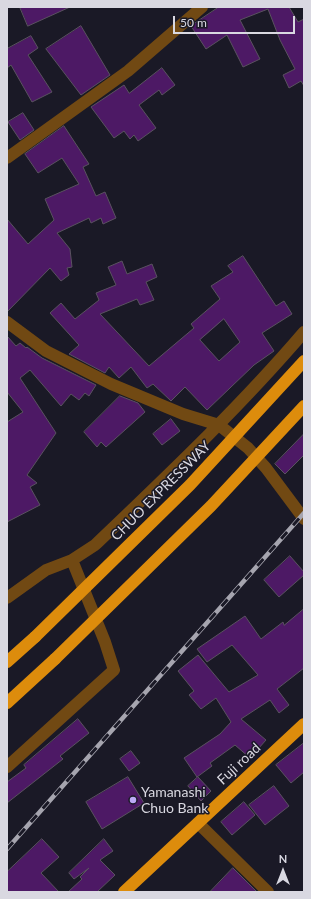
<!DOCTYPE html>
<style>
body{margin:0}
#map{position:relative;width:311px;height:899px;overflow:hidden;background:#1a1926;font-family:Lato,sans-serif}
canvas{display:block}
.frame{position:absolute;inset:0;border:8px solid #d9d8e1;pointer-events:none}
.north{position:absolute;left:263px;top:851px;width:40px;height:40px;-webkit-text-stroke:3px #1a1926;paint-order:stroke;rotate:0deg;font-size:11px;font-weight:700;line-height:16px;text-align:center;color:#d9d8e1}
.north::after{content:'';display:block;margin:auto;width:14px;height:18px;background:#d9d8e1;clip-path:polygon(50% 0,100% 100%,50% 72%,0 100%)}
.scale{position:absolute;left:173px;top:16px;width:122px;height:18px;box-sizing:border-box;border:2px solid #d9d8e1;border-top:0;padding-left:5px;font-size:12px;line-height:14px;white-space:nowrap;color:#d9d8e1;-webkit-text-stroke:3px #1a1926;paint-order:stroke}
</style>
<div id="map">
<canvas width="311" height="899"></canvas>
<div class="frame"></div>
<div class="north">N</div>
<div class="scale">50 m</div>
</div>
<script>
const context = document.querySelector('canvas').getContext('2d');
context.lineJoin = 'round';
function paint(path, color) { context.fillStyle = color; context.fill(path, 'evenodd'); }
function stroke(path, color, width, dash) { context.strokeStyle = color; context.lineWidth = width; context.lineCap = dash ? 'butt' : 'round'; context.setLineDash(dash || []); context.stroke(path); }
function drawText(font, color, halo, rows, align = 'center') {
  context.font = font + ' Lato,sans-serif'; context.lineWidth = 3; context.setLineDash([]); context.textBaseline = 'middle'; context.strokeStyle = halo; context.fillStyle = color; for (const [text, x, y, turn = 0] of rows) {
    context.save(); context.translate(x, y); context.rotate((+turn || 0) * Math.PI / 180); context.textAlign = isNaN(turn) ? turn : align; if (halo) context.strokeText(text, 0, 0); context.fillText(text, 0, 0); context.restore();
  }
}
const building = new Path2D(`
 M20,7H70L28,26Z
 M219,7H289L298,22L304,19V86L301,81L289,88L283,75L295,69L280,40L268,9L240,20L260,59L243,67L227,35L206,49L191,26Z
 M81,26L110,75L81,95L46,49Z
 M31,36L38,48L28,55L52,92L32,102L11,65L7,68V49Z
 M162,68L175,85L162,95L159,90L139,105L156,128L138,141L134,135L130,139L124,131L114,138L91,107L124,85L129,93Z
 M23,113L34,130L20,140L8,122Z
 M64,126L89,164L83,167L96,196L105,192L116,218L103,224L101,218L91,223L89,218L57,233L70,249L72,267L67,268L69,275L61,281L50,268L7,312V219L28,244L54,220L45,199L79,184L62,158L38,173L25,154Z
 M243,256L276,306L284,301L292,314L262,333L274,351L254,365L207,410L185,387L171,401L153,384L147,388L131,367L119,378L109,367L105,373L69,354L79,345L50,313L61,303L75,319L99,300L96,293L116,285L108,267L122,261L127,274L152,264L157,277L146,282L154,300L140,305L137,299L100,314L149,366L194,328L191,324L220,299L211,286L233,272L228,266ZM224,319L240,342L219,361L200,340Z
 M7,336L16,346L20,343L26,348L27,347L42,358L96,385L89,396L85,393L79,400L71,394L61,406L30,370L20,378L56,433L27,475L37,483L30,487L40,505L7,522V422L23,412L7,392Z
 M120,396L138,403L145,412L106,447L101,442L97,447L84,432Z
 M171,419L180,431L162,445L153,434Z
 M304,434V455L285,474L275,464Z
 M290,556L304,572V575L279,597L264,580Z
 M304,609V668L277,689L289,705L279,713L270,700L241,719L266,740L250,758L235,745L210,763L212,766L197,777L184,758L220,734L231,722L216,698L201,709L189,695L194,691L178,671L198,655L229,692L258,675L232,645L207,662L197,649L245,616L261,639L283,622L284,625Z
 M78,719L89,733L60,756L63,759L7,803V782L26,768L24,765Z
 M304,743V772L291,783L276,765Z
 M131,751L140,763L129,771L120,759Z
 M128,777L144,803L102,829L86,802Z
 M198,777L211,791L201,801L188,786Z
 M274,786L289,806L265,825L249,805Z
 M244,802L255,815L232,835L221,822Z
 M42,839L59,857L41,873L59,892H7V872Z
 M104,839L113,851L100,860L115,875L97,892H68L82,879L80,877L89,868L74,879L69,873Z
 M233,868L257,892H210Z`);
paint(building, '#4d1965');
stroke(building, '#5a5260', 1);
stroke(new Path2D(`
 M7,158L128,71L202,7
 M7,322L46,351L111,384L183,414L219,425L248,448L266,468L304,519
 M7,598L46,570L72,560L95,545C167,476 239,408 304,332
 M7,767L114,670L105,642L72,560
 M198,823L268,892`), '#714913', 12);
stroke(new Path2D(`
 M7,662L35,637
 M7,703L55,659
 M124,892L304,724`), '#dd8c0c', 12);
const rail = new Path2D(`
 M7,849L304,513`);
stroke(rail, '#a6a5af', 4.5);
stroke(rail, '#1a1926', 3, [9]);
stroke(new Path2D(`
 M35,637L190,485L304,361
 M55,659L211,506L304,406`), '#dd8c0c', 12);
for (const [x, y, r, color] of [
 [133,800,4,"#bcaaf6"]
]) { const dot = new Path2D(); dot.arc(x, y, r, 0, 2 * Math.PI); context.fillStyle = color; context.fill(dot); stroke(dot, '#1a1926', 1.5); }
drawText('14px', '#d9d8e1', '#1a1926', [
 ["CHUO EXPRESSWAY",161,491,-45],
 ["Fuji road",239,764,-43]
]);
drawText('14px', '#d9d8e1', '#1a1926', [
 ["Yamanashi",141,792],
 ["Chuo Bank",141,808]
], 'left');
</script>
